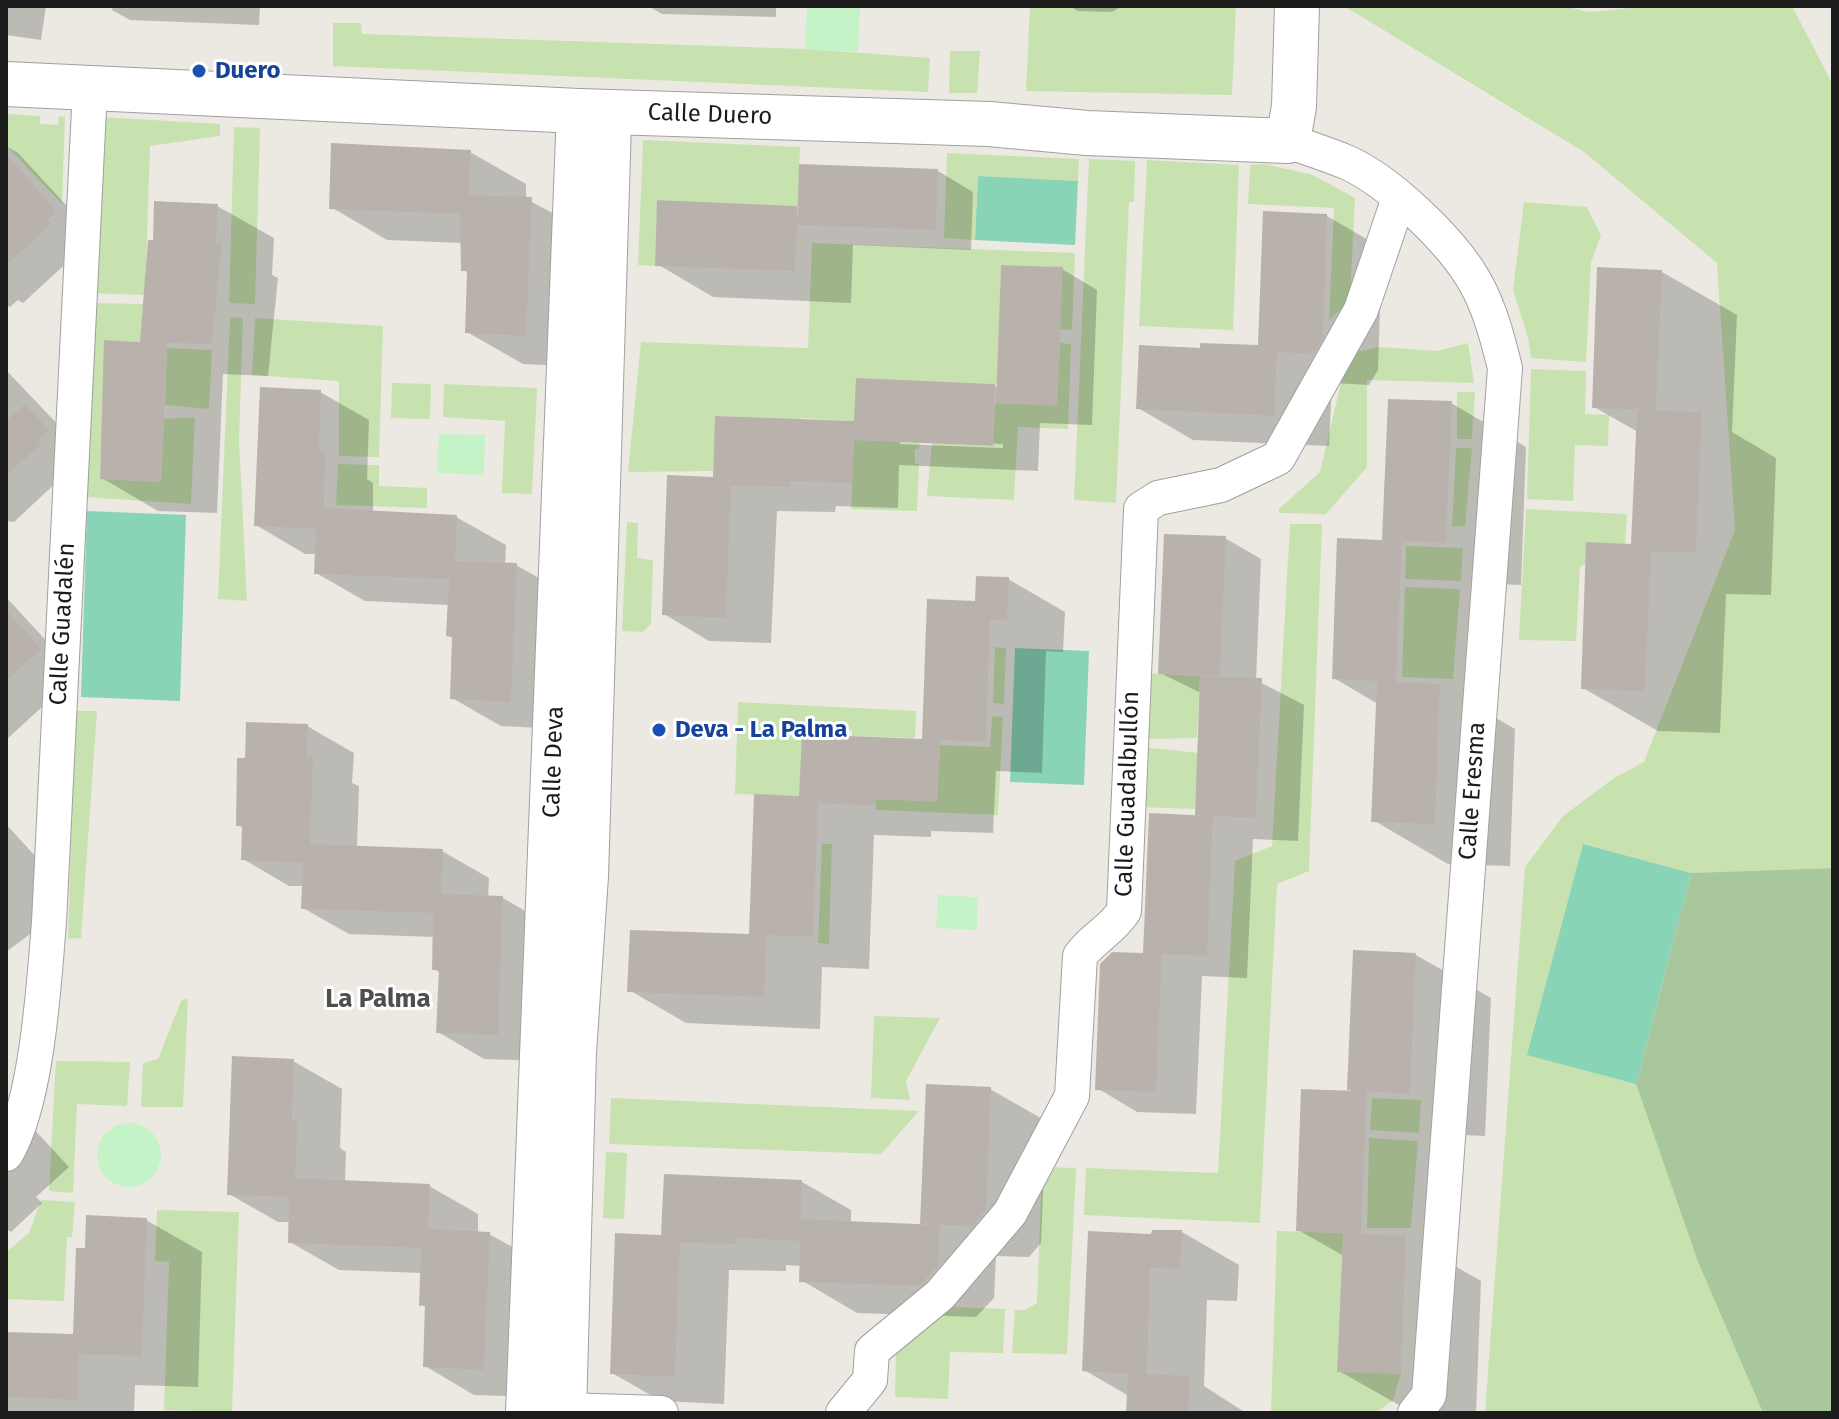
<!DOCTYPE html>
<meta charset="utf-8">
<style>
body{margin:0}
#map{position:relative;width:1839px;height:1419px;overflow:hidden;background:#ece9e3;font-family:"Fira Sans",sans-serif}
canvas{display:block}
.frame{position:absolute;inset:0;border:8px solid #1c1c1c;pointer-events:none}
</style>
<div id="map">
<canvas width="1839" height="1419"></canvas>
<div class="frame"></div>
</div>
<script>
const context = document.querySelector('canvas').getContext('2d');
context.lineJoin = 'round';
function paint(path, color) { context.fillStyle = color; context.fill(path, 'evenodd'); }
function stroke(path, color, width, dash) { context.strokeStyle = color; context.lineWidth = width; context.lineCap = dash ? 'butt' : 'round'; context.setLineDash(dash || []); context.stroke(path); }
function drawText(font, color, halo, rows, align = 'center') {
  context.font = font + ' "Fira Sans",sans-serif'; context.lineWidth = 6; context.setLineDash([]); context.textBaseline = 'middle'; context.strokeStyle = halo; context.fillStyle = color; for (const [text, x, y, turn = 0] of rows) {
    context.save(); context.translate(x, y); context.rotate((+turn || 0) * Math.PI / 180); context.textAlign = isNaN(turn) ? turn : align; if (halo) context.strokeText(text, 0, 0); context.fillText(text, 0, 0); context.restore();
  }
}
paint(new Path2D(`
 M1030,6H1236L1232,95L1026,91Z
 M1344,6H1564L1588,12L1652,6H1792L1833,85V868L1691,873L1583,844L1528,1054L1636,1084L1698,1262L1763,1413H1485L1525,867L1563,816L1614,778L1644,762L1735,530L1717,263L1584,152Z
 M333,23H361L362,34L805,49L930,58L928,92L333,66Z
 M950,51H980L977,93H949Z
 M6,114L40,116V124L58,125L59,116L65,117L62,204L6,145Z
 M100,117L220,124V136L150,146L145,295L91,293Z
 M234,127L260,128L255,304L229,303Z
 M643,140L800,147L798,206L658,200L655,266L638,265Z
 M947,153L1079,159L1078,181L978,176L975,240L944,238Z
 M1089,159L1135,161L1134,202H1129L1116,503L1074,500Z
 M1147,160L1239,165L1233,330L1139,326Z
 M1264,164L1313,175L1355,198L1350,301L1329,320L1334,208L1248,204L1250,165Z
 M1524,202L1587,207L1601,235L1591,262L1586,362L1531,358L1528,337L1513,290Z
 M812,243L1075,253L1072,330L1060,329L1062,267L1001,265L997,384L943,382L854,421L801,418V424L768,418L716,416L713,471L628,472L641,342L808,348Z
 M91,303L143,304L142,342L105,340L100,479L161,482L164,419L195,417L191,504L84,497Z
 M230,317L243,318L239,440L247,601L218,599Z
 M255,318L383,326L379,457L339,456V381L252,375Z
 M1060,343L1071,344L1068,429L1018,427L1014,500L927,496L932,443L993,446L995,403L1057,405Z
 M1468,343L1474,383L1367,380V467L1326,514L1279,513V509L1320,472L1343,374L1356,352L1378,347L1437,351Z
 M167,348L212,350L209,409L165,405Z
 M1531,369L1586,371L1585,414L1609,415L1608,446L1575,445L1573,501L1527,499Z
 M392,383L431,384L430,419L391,418Z
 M444,384L537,388L532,494L502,493L505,421L443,417Z
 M1457,392H1475L1472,439H1457Z
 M854,440L920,442L919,449H915V464H919L917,511L851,509Z
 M1456,448H1472L1465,526L1452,527Z
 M338,464L379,465V486L427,488V508L336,505Z
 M1526,509L1627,514L1625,544L1580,567L1576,641L1519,640Z
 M627,522L638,523L637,558L653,560L651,624L643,632L622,631Z
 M1290,524H1322L1310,842L1309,871L1277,884L1260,1223L1084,1215L1086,1168L1218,1173L1235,861L1272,846Z
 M1406,546L1463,548L1461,581L1405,579Z
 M1405,587L1460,589L1453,679L1402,677Z
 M995,647L1006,648L1004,704L993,703Z
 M1144,673L1200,676L1197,738L1141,739Z
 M738,702L916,711L915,738L852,736V730L838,729L799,796L735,794Z
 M75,711H97L81,938L68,939Z
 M992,716L1003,717L998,815L876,810L875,799L937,801L940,745L990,747Z
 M1141,747L1198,753L1196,809L1138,807Z
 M822,844H832L829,944L818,943Z
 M188,998L183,1107H141L143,1063L158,1059L181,1001Z
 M874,1016L940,1018L906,1081L910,1100L871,1098Z
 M56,1061L130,1062L127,1106L77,1104L73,1193L49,1191Z
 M611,1098L919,1111L881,1154L609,1144Z
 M1372,1098L1421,1100L1419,1133L1370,1130Z
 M1369,1138L1418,1141L1411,1228H1367Z
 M606,1152L627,1153L624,1219L603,1218Z
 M1042,1167L1076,1168L1067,1354L1012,1353L1015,1310H1025L1037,1303Z
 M41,1200L75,1202L72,1237H67L64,1301L6,1299V1252L29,1233Z
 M157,1210L239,1212L232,1412L164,1410L169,1262L155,1261Z
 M1277,1231L1343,1233L1337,1371L1401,1374L1393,1400L1376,1413H1271Z
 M954,1307L1005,1309L1003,1353L950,1352L948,1399L895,1397L896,1353Z`), '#c7e2ae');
paint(new Path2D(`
 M1833,868V1413H1763L1698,1262L1636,1084L1691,873Z`), '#a9c79c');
paint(new Path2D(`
 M807,6H860L858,52L805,49Z
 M439,434L485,435L484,475L437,473Z
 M938,895L978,897L977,930L936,928Z
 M97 1155a32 32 0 1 1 64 0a32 32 0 1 1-64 0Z`), '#c4f3c8');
paint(new Path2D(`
 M978,176L1078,181L1075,245L975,240Z
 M87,511L186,515L180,701L81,697Z
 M1015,648L1089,651L1084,785L1010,782Z
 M1583,844L1691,873L1636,1084L1527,1055Z`), '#89d3b7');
paint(new Path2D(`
 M6,6H46L41,40L6,35Z
 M113,6H260L259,25L130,20L112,10Z
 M648,6H776V17L662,14Z
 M1069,6H1122L1112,12L1078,11Z
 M6,146L18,153L91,232L85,246L23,303L18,300L10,307L6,305Z
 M470,152L526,184V199L587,231L582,367L523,364L467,332L469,273L463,270L462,243L387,240L331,207Z
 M938,171L973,192L971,250L853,245L851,303L713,297L657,264Z
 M217,206L274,238L272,275L278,278L268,376L223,374L217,513L158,511L102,478L141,344Z
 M1327,216L1382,248L1378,370L1369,385L1332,383L1329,446L1193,440L1138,408L1202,350L1260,347Z
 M1062,269L1097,290L1092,425L1040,423L1038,471L899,465L898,508L836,506L835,512L777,511L771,643L709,641L664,614L715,479L856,423L995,386L999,388ZM900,440L1003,444V448L900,444Z
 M1662,272L1737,315L1732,432L1776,458L1771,595L1726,594L1720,733L1658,731L1583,688L1633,547L1638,432L1594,407Z
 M6,370L83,451L76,464L14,522L6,521Z
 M320,392L369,420L367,479L373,483V512L456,517L506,545L505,565H516L565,593L560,729L501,726L452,698L454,639L448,635L449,605L365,601L316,573L317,554H305L256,525Z
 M1451,403L1526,447L1521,585L1470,583L1476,587L1472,704L1515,729L1510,866L1448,864L1373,820L1378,704L1334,678L1390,543L1384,539Z
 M1225,538L1261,559L1256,680L1304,705L1298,841L1253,839L1247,978L1202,976L1196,1114L1137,1112L1097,1088L1145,956L1204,817L1197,813L1201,693L1160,673Z
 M1008,579L1065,612L1063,652L1046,651L1042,773L996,771L993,833L931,831V837L874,835L869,969L822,967L820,1029L686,1023L629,990L751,936L801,798L924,741L977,603Z
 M6,597L74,671L68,683L6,740Z
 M307,726L354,753L352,783L359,786L357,847L442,851L489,878L488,898H503L549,925L544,1061L484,1059L438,1032L440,973L434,969L435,937L349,934L303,908L304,886H289L243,859L244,828L238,825L247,760Z
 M6,824L66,890L41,926L6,952Z
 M1416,955L1491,998L1485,1136L1442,1134L1436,1255L1481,1281L1476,1413H1413L1339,1371L1344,1256L1298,1230L1355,1093L1349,1089Z
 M293,1061L342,1089L340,1148L346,1152L345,1182L429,1186L478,1214V1233L489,1234L539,1262L533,1397L474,1395L425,1366L427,1308L421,1304L422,1273L339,1270L290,1242V1222H278L229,1194Z
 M990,1089L1046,1121L1041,1243L1029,1257L996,1256L994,1298L976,1317L857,1313L801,1280V1266L786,1265V1271L729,1270L724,1404L661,1401L612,1373L663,1237L802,1182L851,1210V1223L929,1226L922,1223Z
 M6,1099L69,1167L36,1197L42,1203L11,1232L6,1229Z
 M146,1220L202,1252L198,1387L135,1385L134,1413H6V1333L75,1336L87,1251Z
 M1182,1232L1239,1265L1237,1301L1207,1300L1204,1386L1246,1413H1128L1129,1396L1084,1370L1153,1236Z`), '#0003');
paint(new Path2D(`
 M331,143L471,150L469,195L532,197L526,336L465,333L467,271H461L460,214L329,209Z
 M6,155L57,211L47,221L51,224L6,266Z
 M799,164L938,169L936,230L797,225Z
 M657,200L798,206L795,271L655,266Z
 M154,201L218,204L216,243H222L212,344L167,343L161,482L100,479L104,340L140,342L148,240H153Z
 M1263,211L1327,214L1323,338L1314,354L1277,352L1274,416L1136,409L1139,345L1200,348V343L1258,345Z
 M1001,265L1063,267L1057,406L996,403Z
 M1597,267L1662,270L1656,410L1592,408Z
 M856,378L995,384L993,446L854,440L852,483L790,481V487L731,486L726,618L662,615L667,475L713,477L715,416L854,421Z
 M260,387L321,390L319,452H325L324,508L457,515L455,561L517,563L511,702L450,699L452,637L446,636L449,579L314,574L316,529L254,526Z
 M1388,399L1452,401L1446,543L1382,540Z
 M25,404L49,430L38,439L42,443L6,476V421Z
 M1637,410L1702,412L1696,552H1651L1645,691L1581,689L1586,542L1631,544Z
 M1164,534L1226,536L1220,676L1158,674Z
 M1337,538L1402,541L1396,682L1332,679Z
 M976,576L1009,577L1007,621L990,620L986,742L940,740L937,802L875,799V806L818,803L813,937L767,935L764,997L627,992L630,930L749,934L754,794L799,796L802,734L922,739L927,599L975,601Z
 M6,610L41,649L6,681Z
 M1200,676L1262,678L1256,818L1195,815Z
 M1377,681L1440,684L1435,824L1371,822Z
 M246,722L308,724L307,757L313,758L310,844L443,849L441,894L503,896L498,1035L436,1033L439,970H432L433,913L301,909L303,863L241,860L242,826H236L237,758H245Z
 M1149,813L1213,816L1207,956L1162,954L1156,1092L1095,1090L1100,964L1112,952L1143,953Z
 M1353,950L1416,953L1410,1094L1367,1091L1361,1234L1296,1231L1301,1089L1356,1091L1347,1090Z
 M232,1056L294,1059L292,1121H298L295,1178L430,1184L428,1229L490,1232L484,1370L423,1367L425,1305L419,1306L421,1248L288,1243L289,1197L227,1195Z
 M926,1084L991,1087L986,1210L972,1226L920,1224Z
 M664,1174L802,1180L800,1241L737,1238V1244L680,1243L675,1377L610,1374L615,1233L661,1235Z
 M86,1215L147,1218L142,1356L79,1354L78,1400L6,1397V1332L73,1334L76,1248H85Z
 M801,1219L940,1225L938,1266L919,1286L799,1282Z
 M1152,1230H1182L1180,1269L1150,1268L1147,1374L1190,1376L1188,1413H1126L1128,1374L1082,1371L1088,1231L1151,1234Z
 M1343,1233L1406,1236L1401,1374L1337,1372Z`), '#b9b2ac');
const minor = new Path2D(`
 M1288,141C1307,148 1327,154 1346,162C1388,180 1452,241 1475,282C1490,308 1498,340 1505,368L1429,1395L1415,1413
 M6,1154C37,1103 44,984 49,922L90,88
 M564,1410L661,1413
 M843,1413L870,1380L872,1351L940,1295L1010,1213L1072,1096L1080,956C1093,938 1112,930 1124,911L1141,509L1158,498L1221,485L1278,458L1361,310L1399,198`);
const tertiary = new Path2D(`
 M6,84L579,111L989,124L1087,133L1288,141L1294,106L1297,6
 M528,1413L579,111
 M564,1413L574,1052L586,876L609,122`);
stroke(minor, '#a0a0a0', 36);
stroke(tertiary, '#a0a0a0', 46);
stroke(minor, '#fff', 34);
stroke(tertiary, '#fff', 44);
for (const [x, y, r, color] of [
 [199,71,8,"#1a4fb4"],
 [659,730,8,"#1a4fb4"]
]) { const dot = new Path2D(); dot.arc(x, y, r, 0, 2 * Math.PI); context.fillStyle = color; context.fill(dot); stroke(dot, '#fff', 3); }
drawText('bold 24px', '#164399', '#fff', [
 ["Duero",215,71],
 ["Deva - La Palma",675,730]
], 'left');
drawText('24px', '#1c1c1c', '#fff', [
 ["Calle Duero",710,115,2],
 ["Calle Guadalén",63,624,-87],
 ["Calle Deva",554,762,-88],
 ["Calle Eresma",1473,791,-86],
 ["Calle Guadalbullón",1128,794,-88]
]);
drawText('bold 26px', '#4f4f4f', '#fff', [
 ["La Palma",378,1000]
]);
</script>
